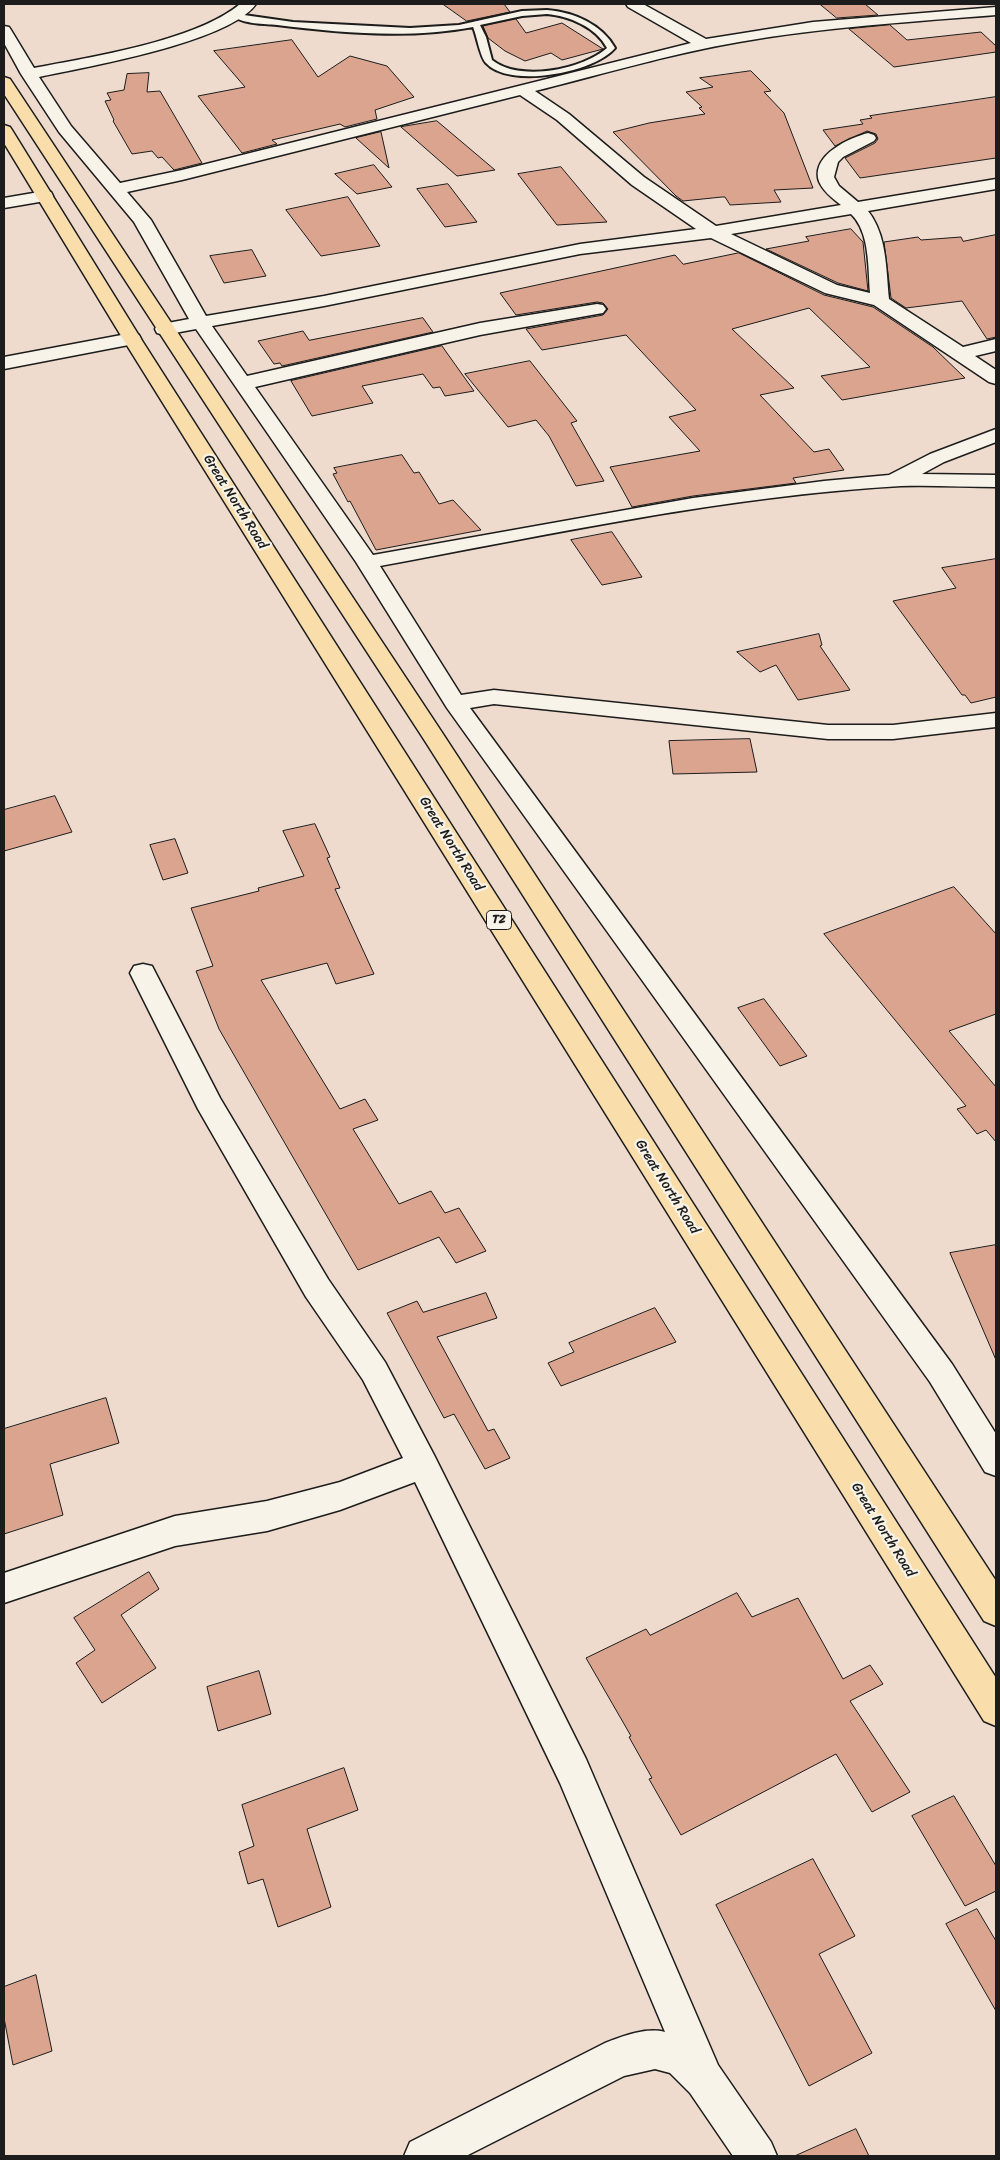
<!DOCTYPE html>
<style>
body{margin:0}
#map{position:relative;width:1000px;height:2160px;overflow:hidden;background:#eedbcd;font-family:Sriracha,sans-serif}
canvas{display:block}
.frame{position:absolute;inset:0;border:5px solid #1c1c1c;pointer-events:none}
</style>
<div id="map">
<canvas width="1000" height="2160"></canvas>
<div class="frame"></div>
</div>
<script>
const context = document.querySelector('canvas').getContext('2d');
context.lineJoin = 'round';
function paint(path, color) { context.fillStyle = color; context.fill(path, 'evenodd'); }
function stroke(path, color, width, dash) { context.strokeStyle = color; context.lineWidth = width; context.lineCap = dash ? 'butt' : 'round'; context.setLineDash(dash || []); context.stroke(path); }
function drawText(font, color, halo, rows, align = 'center') {
  context.font = font + ' Sriracha,sans-serif'; context.lineWidth = 4.5; context.setLineDash([]); context.textBaseline = 'middle'; context.strokeStyle = halo; context.fillStyle = color; for (const [text, x, y, turn = 0] of rows) {
    context.save(); context.translate(x, y); context.rotate((+turn || 0) * Math.PI / 180); context.textAlign = isNaN(turn) ? turn : align; if (halo) context.strokeText(text, 0, 0); context.fillText(text, 0, 0); context.restore();
  }
}
const building = new Path2D(`
 M443,4H504L510,12L467,21Z
 M820,4H865L878,15L837,18Z
 M516,19L526,33L562,23L603,49L562,60L551,53L525,61L505,51L488,38L483,26Z
 M890,25L907,40L981,32L996,46V52L894,67L849,29Z
 M292,40L318,77L350,56L387,66L414,97L375,110L377,119L345,127L340,124L272,140L277,144L242,153L198,96L245,87L214,51Z
 M751,71L771,91L764,92L784,113L813,188L774,190L781,202L730,205L725,197H722L683,201L676,196L613,132L649,123L705,114L699,108L702,107L686,92L713,87L700,78Z
 M149,73L147,92L160,91L202,163L174,170L162,157L158,158L152,151L132,154L113,121L114,120L105,101L111,100L107,93L124,90L127,74Z
 M996,97V158L860,178L845,158L875,143L878,139L876,134L867,131L835,146L823,130L863,124L860,120L872,118L870,116Z
 M437,121L495,170L457,176L401,127Z
 M381,132L389,168L356,138Z
 M374,165L392,187L357,194L335,174Z
 M561,167L607,222L557,225L518,174Z
 M448,184L477,222L445,227L417,189Z
 M348,197L380,246L321,256L286,210Z
 M851,229L863,242L868,291L838,283L766,249L809,241L806,237Z
 M996,235V337L987,339L962,301L906,308L891,298L884,242L918,237L921,240L961,237L963,241Z
 M252,250L266,276L224,283L210,256Z
 M739,253L824,295L873,307L933,347L965,378L842,400L821,376L870,367L809,308L732,329L794,388L760,395L814,452L829,449L844,470L793,478L796,483L693,496L632,507L610,467L700,451L669,417L696,410L626,335L542,350L526,329L603,315L608,309L603,303L597,302L516,315L500,293L675,255L683,264Z
 M423,318L433,332L282,366L280,363L274,364L258,341L303,331L309,340Z
 M442,346L474,391L445,396L440,387L433,388L423,374L362,386L373,403L312,416L291,381Z
 M530,361L577,421L571,423L604,481L576,486L549,436L536,420L508,427L465,374Z
 M402,455L414,473L419,472L439,504L453,500L481,530L376,550L350,501L348,502L333,474L337,473L334,468Z
 M612,532L642,577L602,585L571,540Z
 M996,559V697L971,703L965,695H962L893,601L956,588L942,568Z
 M819,634L822,645L820,646L850,690L798,700L776,665L760,672L737,652Z
 M750,739L757,772L673,774L669,741Z
 M55,796L72,832L4,851V810Z
 M315,824L330,857L327,858L340,888L335,889L374,974L336,984L327,963L261,980L340,1109L365,1099L378,1120L353,1129L399,1204L431,1191L445,1213L459,1208L486,1251L456,1263L439,1237L358,1270L219,1029L196,971L213,966L191,908L259,891L258,888L304,876L283,831Z
 M175,839L188,873L163,880L150,845Z
 M954,887L996,934V1014L949,1031L996,1087V1142L986,1130L977,1134L957,1109L966,1106L824,934Z
 M764,999L807,1056L780,1066L738,1008Z
 M996,1245V1360L950,1253Z
 M486,1293L497,1318L437,1337L488,1431L494,1429L510,1458L485,1469L454,1414L444,1418L387,1313L417,1301L423,1312Z
 M655,1308L676,1342L561,1386L548,1363L574,1352L569,1343Z
 M106,1398L119,1443L50,1464L63,1515L4,1534V1429Z
 M149,1572L159,1589L121,1615L156,1668L102,1703L76,1663L95,1650L74,1618Z
 M737,1593L752,1617L798,1598L843,1679L870,1665L883,1684L850,1701L910,1792L872,1812L836,1754L681,1835L649,1779L652,1778L629,1737L631,1736L586,1658L646,1629L650,1635Z
 M259,1671L271,1714L218,1731L207,1687Z
 M344,1768L358,1810L307,1829L331,1907L278,1927L263,1879L248,1884L239,1852L254,1846L242,1805Z
 M954,1796L996,1866V1891L965,1906L912,1816Z
 M813,1859L855,1936L819,1954L872,2053L809,2086L716,1905Z
 M977,1909L996,1941V2011L946,1924Z
 M36,1975L52,2051L13,2065L4,2018V1987Z
 M856,2129L869,2156H795Z`);
paint(building, '#daa48f');
stroke(building, '#1c1c1c', 1);
const service = new Path2D(`
 M547,10C573,12 602,24 615,48C594,73 509,89 486,63C480,57 477,36 473,27C410,39 341,33 277,25C265,24 243,24 233,16L237,14L293,22L410,28L459,25L522,11ZM547,14C569,16 596,27 607,48C582,70 519,82 492,60L486,37L480,25L522,16Z`);
const minor = new Path2D(`
 M240,4H256C230,42 86,67 39,77L71,126L120,183L182,170L691,43L628,7L626,4H643L706,39L813,22L996,7V15C910,22 824,27 739,42C670,54 603,74 535,91L569,114L644,177L716,226L841,205C833,199 820,189 818,178C814,154 849,138 868,133L874,135L876,138L874,141L843,157L838,162L834,177L839,186L858,202L996,179V189L868,211C887,235 886,269 889,299L963,347L996,339V351L975,356L996,370V384L989,382L874,305L825,293L711,238L580,254L324,306L212,326L247,376L480,323L597,304L603,305L606,309L603,313L597,314L480,335L255,387L373,555L693,498L824,481L889,475L930,454L996,429V442L944,462L922,474L996,475V487C964,487 933,485 901,486C726,496 552,534 380,566L461,695L494,690L828,725H893L996,713V727L893,739H828L494,704L470,708L952,1364L996,1434V1476L985,1472L930,1382L447,708L356,562L196,329L164,335L157,333L155,329L157,325L189,319L134,222L59,132L21,74L4,43V26L9,27L11,30L34,68C91,57 196,41 240,4ZM520,95L557,120L632,185L696,229L580,244L324,296L206,316L151,220L127,192L182,180ZM851,214C870,232 868,268 870,293L837,285L731,234Z
 M45,191L51,192L53,196L51,200L4,208V198Z
 M132,333L139,335L141,339L139,343L4,369V357Z
 M143,964L152,966L220,1098L328,1279L385,1362L434,1455L586,1759L718,2065L771,2142L777,2156H733L690,2093L670,2073L655,2069L624,2076L466,2156H404L410,2142L605,2043C623,2036 646,2027 665,2032L560,1783L415,1482L340,1510L267,1531L175,1546L4,1603V1573L175,1516L267,1501L340,1482L403,1458L363,1380L306,1297L198,1109L130,973L134,966Z`);
const primary = new Path2D(`
 M4,77L10,79L12,82L443,734L996,1581V1626L984,1621L425,741L4,94Z
 M4,125L10,127L12,130L141,339L996,1678V1726L984,1721L123,339L4,143Z`);
stroke(service, '#1c1c1c', 4);
stroke(minor, '#1c1c1c', 3);
stroke(primary, '#1c1c1c', 3);
paint(service, '#f7f3e8');
paint(minor, '#f7f3e8');
paint(primary, '#f9deab');
for (const [x, y, w] of [
 [499,920,25]
]) { const box = new Path2D(); box.roundRect(x - w / 2, y - 9.5, w, 19, 4); context.fillStyle = '#f7f3e8'; context.fill(box); stroke(box, '#1c1c1c', 1); }
drawText('bold 12px', '#1c1c1c', null, [
 ["T2",499,920]
]);
drawText('14px', '#1c1c1c', '#f7f3e8', [
 ["Great North Road",235,502,58],
 ["Great North Road",451,844,58],
 ["Great North Road",667,1187,58],
 ["Great North Road",883,1530,58]
]);
</script>
